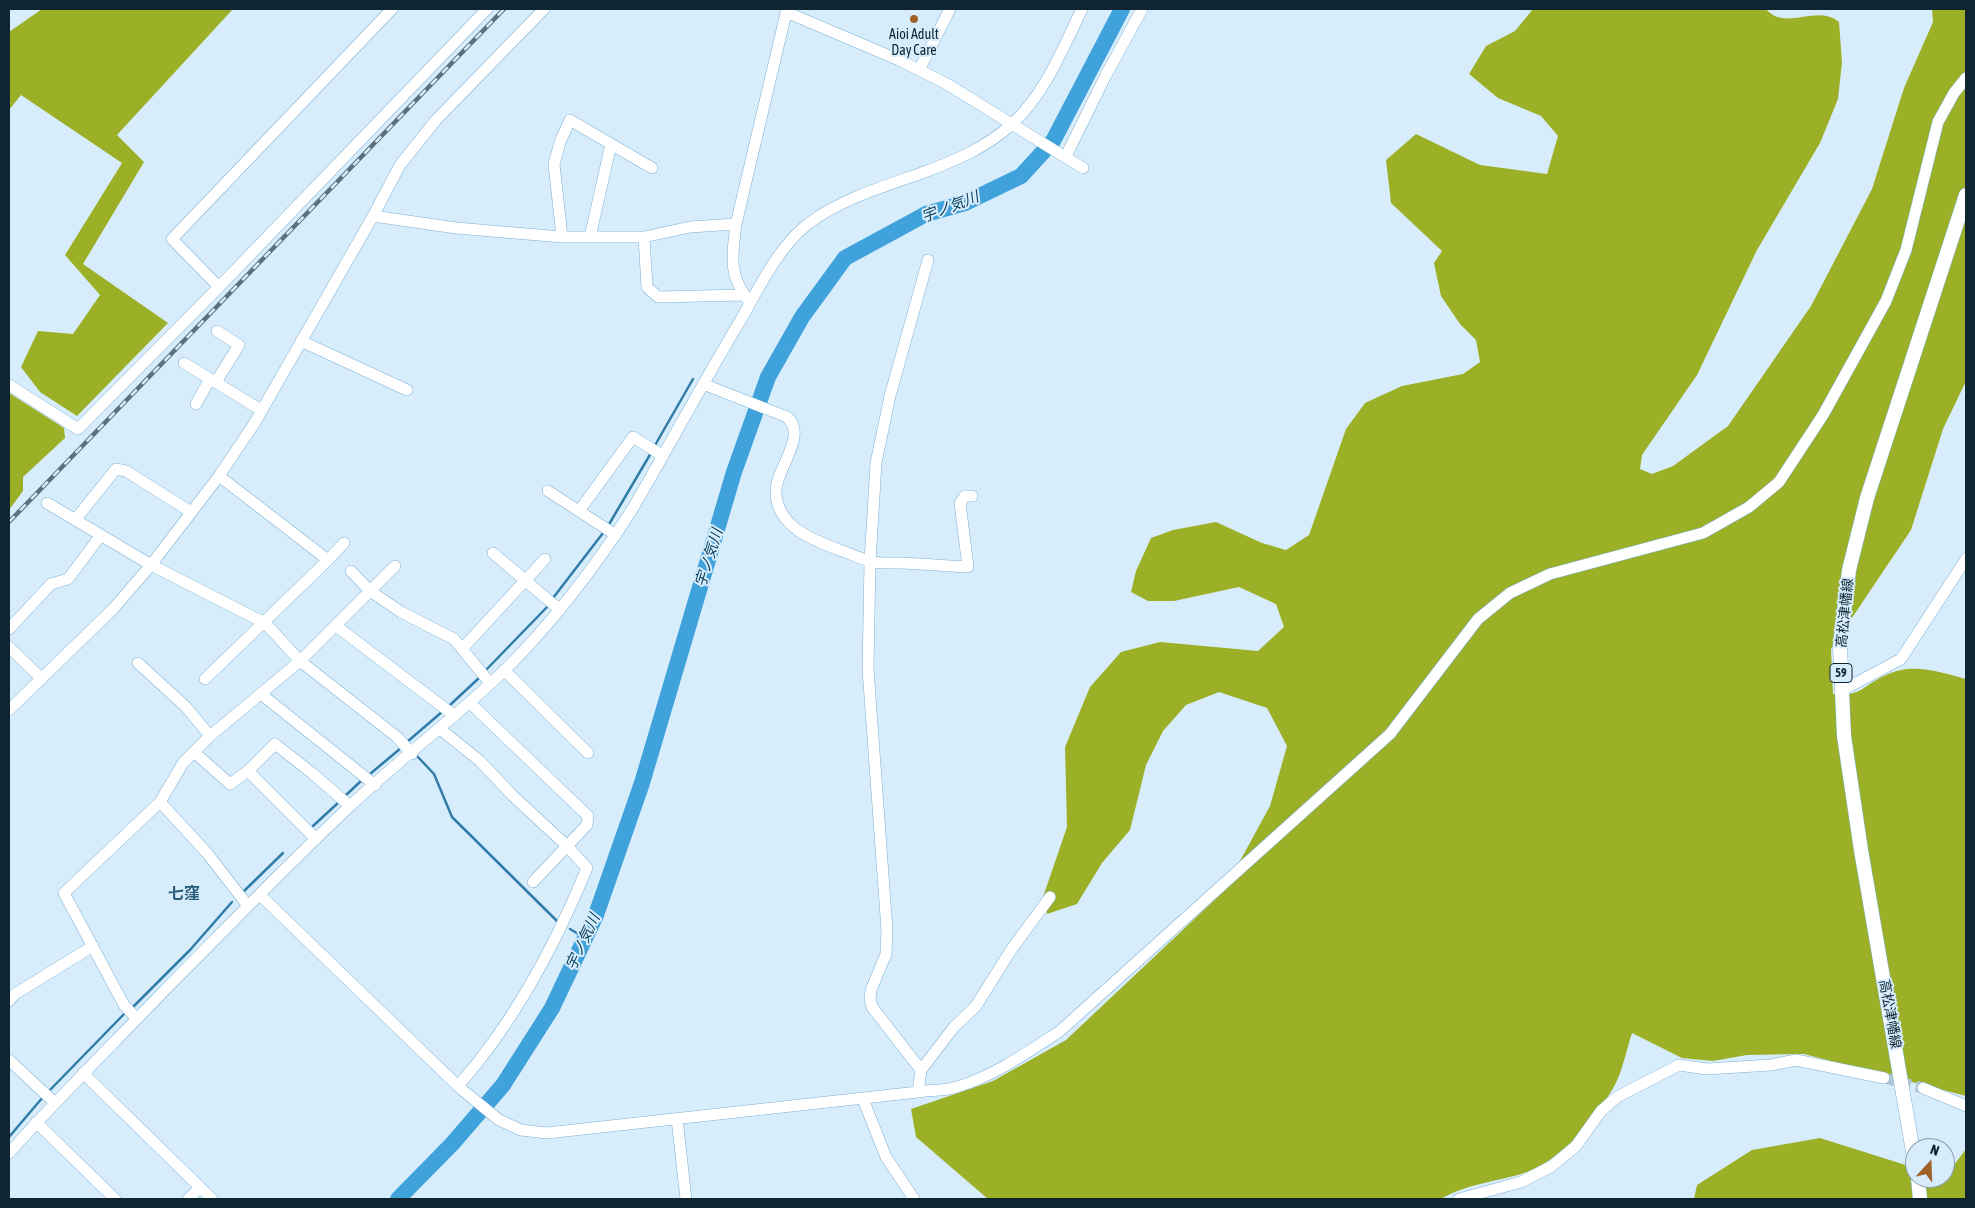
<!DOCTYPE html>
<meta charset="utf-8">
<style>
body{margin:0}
#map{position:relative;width:1975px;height:1208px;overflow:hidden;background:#d8edfc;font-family:"Asap Condensed",sans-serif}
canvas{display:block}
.frame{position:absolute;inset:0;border:10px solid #0f2532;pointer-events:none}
.north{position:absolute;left:1905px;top:1138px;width:50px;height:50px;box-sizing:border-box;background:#d8edfc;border:1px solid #889dab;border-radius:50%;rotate:20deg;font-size:14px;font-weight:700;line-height:20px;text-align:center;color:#0f2532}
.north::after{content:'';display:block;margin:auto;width:18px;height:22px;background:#a1612a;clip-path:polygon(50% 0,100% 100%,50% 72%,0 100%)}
</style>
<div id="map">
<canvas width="1975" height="1208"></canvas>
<div class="frame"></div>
<div class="north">N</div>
</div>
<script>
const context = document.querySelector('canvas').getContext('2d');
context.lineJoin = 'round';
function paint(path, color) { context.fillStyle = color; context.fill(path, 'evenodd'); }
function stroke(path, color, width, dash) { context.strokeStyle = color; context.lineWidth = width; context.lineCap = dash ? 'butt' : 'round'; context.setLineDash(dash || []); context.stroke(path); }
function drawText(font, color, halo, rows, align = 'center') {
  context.font = font + ' "Asap Condensed","Noto Sans JP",sans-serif'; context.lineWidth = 4; context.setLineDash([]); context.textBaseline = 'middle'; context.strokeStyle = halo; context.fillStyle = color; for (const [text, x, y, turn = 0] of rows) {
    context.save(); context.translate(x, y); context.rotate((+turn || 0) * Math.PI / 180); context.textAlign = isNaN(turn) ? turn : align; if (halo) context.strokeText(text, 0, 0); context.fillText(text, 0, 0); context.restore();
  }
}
paint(new Path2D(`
 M42,9H233L117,135L144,162L83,264L168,323L77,416L40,392L21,367L38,331L73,334L100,295L65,255L122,163L21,95L9,110V32Z
 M1533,9H1766C1785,32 1817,3 1839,22L1842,62L1838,99L1820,143L1757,250L1697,375L1642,455L1640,469L1652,474L1673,466L1728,426L1811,306L1872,189L1904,88L1933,22L1932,9H1966V381L1943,429L1911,530L1831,649L1833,694C1862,697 1861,686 1886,675C1912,662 1940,672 1966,679V1096L1804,1054L1747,1055L1713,1061L1682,1058L1632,1033C1626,1051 1622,1074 1612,1090C1591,1124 1560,1162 1521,1174C1494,1182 1466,1184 1441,1199H988L916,1137L911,1109L993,1081L1066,1040L1223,892L1270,806L1287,746L1267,708L1219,692L1186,705L1163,731L1146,765L1130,830L1102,863L1077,904L1047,914L1043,897L1067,827L1065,747L1090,687L1121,652L1160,642L1258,651L1284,627L1276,604L1239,587L1174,601H1148L1131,592L1136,571L1151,538L1173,530L1216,522L1262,543L1286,550L1309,535L1346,429L1365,403L1402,386L1463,374L1480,362L1476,340L1460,324L1441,296L1434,263L1442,251L1391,203L1386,160L1416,134L1480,165L1547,174L1558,136L1541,116L1498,98L1469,74L1486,46L1515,31Z
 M9,393L64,428L65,438L23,477V491L9,510Z
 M1820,1138L1915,1168V1178H1945V1173H1948L1966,1149V1199H1694L1697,1185L1752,1150Z`), '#9cb027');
stroke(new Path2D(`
 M654,447L693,379
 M608,526L651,453
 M553,598L603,533
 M486,670L549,605
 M450,705L479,678
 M407,742L443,711
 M417,756L434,774L452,817L557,921
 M370,774L401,748
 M345,796L362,780
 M313,826L339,802
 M243,892L283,853
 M570,929L585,938
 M132,1008L190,950L232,902
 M50,1090L126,1012
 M9,1137L43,1097`), '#317ca8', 2.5);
stroke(new Path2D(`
 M398,1199L452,1144L503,1085L552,1008L596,915L642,783L734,472L768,377L802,317L845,258L926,214L965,203L1021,176L1053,141L1122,9`), '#40a2db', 16);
stroke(new Path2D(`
 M1884,1078L1923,1088`), '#b0c5d4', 11, [11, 5.5]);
const minor = new Path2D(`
 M786,12L899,60L947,84L1083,168
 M919,70L950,9
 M1066,156L1105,77L1142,9
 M373,216L456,228L562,237H644L690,227L736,224
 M562,237L554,164L560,142L570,120L652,168
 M590,237L611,144
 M644,237L647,287L658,297L744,295
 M219,287L172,239L392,9
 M750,303C728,275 732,257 736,224L787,9
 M301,341L407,390
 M184,363L261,410
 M216,382L239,345L217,331
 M703,384L787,417C809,436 774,470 776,494C778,529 818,542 845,552C853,555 861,559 870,561C879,564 890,563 900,563C923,564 946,566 968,567L960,503L965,496H972
 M9,385L78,429L219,287L487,9
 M196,404L210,379
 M548,491L616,535
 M47,503L151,565L265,623L300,661L397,737L412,754
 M579,511L633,437L663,456
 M75,520L116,469L126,471L191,512
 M493,553L560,610
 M328,560L344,543
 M351,571L370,591L401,612L454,639L490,683
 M336,626L455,716
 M9,629L51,584L68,579L101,535
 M9,647L42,679
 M462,649L545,559
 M138,663L186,707L210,736
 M504,670L588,753
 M205,679L328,560L219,476
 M1841,691L1901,659L1966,559
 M261,694L375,785
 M470,703L588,816L587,825L533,882
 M9,710L114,608L151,565L219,476L254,424L373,216L400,165L436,120L544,9
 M440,729L480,761L512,795L567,846L587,868C555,946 514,1023 458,1086
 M194,752L230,784L248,771L275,744L312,773L350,806
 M248,771L316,839
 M160,802L207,853L248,906
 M260,895L460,1088L499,1120L521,1130L547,1133L918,1092C930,1090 945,1091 957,1087C994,1076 1028,1052 1060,1031L1390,734L1478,619L1510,593L1550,574L1703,533L1749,507L1779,482L1823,415L1886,301L1906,250L1938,122L1954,93L1966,78
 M9,1001L15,994L93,946
 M137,1019L124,1005L64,893L160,802L183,763L210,736L300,661L395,566
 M9,1060L54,1102
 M921,1070L954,1027L976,1006L1011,950L1050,897
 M83,1073L212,1199
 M1923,1088L1966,1106
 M918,1092L921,1070L872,1007L870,999L871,990L886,954L887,930L868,669L870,562L876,463L890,396L928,260
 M863,1099L886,1157L914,1199
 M677,1119L686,1199
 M36,1122L115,1199
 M9,1153C58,1098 111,1046 162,993C224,931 284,868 348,808C398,760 454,719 504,671C553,622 596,566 633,508C669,446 703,383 740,321C759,288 778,247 809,223C842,199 882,187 919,174C952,162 986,148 1012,124C1045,94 1063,48 1082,9
 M188,1199L200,1188
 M1459,1199L1521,1182L1552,1166L1576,1146L1601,1111L1617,1097L1679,1065L1707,1069L1771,1065L1796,1060L1884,1078`);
const major = new Path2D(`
 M1915,1163L1861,850L1844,736L1840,646L1849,570L1867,498L1966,195
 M1918,1178L1920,1199`);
stroke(minor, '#7cb0d3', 12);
stroke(major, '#7cb0d3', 15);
stroke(minor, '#fff', 11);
stroke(major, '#fff', 14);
const rail = new Path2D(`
 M9,522L504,9`);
stroke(rail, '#5b717f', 4.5);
stroke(rail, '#d8edfc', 2.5, [8]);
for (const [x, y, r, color] of [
 [914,19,5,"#a1612a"]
]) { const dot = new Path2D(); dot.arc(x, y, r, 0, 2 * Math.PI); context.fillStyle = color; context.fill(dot); stroke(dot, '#d8edfc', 2); }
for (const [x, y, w] of [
 [1841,673,22]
]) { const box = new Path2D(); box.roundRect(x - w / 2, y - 9.5, w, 19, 4); context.fillStyle = '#d8edfc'; context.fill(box); stroke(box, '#0f2532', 1); }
drawText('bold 12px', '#0f2532', null, [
 ["59",1841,673]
]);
drawText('14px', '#0f2532', '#d8edfc', [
 ["Aioi Adult",914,35],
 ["Day Care",914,51]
]);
drawText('14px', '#0f2532', '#d8edfc', [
 ["高松津幡線",1845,613,-84],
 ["高松津幡線",1890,1014,80]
]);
drawText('italic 15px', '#023c59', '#d8edfc', [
 ["宇ノ気川",950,207,-21],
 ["宇ノ気川",709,558,-73],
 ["宇ノ気川",583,942,-65]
]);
drawText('bold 16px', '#275a79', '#d8edfc', [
 ["七窪",184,894]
]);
</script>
